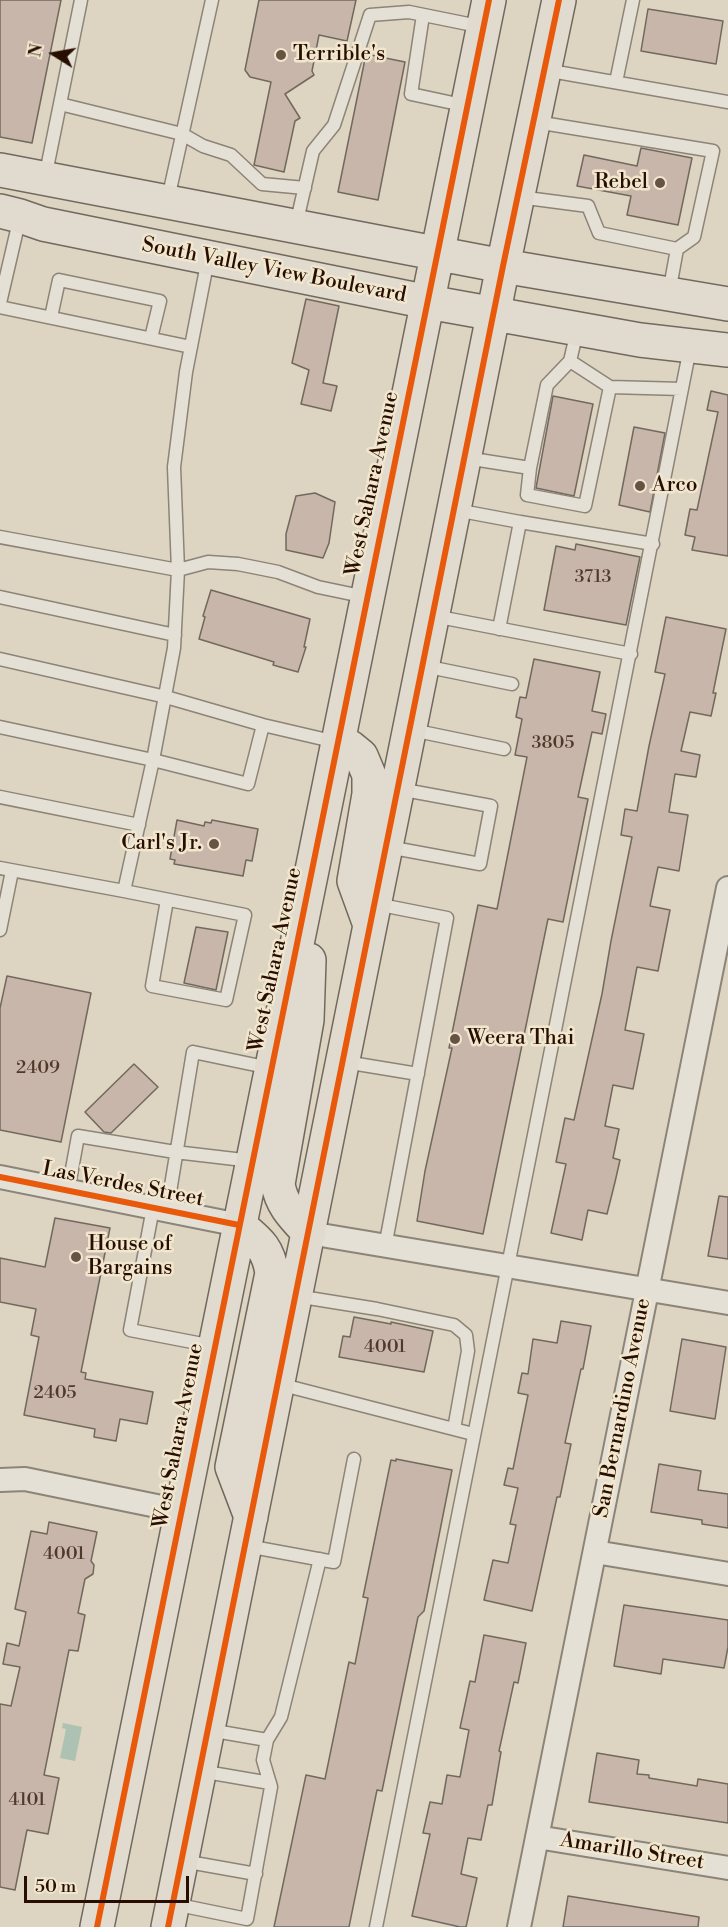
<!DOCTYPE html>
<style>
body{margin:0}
#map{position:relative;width:728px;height:1927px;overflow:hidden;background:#ddd4c1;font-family:"Libre Bodoni",serif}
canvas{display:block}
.north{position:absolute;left:24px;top:24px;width:60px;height:60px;-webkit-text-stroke:4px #f1e6ce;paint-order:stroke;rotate:281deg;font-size:16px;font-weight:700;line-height:24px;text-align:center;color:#280e00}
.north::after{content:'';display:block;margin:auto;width:21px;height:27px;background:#280e00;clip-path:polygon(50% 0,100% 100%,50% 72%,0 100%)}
.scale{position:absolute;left:24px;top:1876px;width:165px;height:27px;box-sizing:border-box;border:3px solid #280e00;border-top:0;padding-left:8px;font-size:18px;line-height:21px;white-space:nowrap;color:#280e00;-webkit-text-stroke:4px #f1e6ce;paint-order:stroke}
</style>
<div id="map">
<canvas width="728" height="1927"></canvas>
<div class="north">N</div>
<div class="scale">50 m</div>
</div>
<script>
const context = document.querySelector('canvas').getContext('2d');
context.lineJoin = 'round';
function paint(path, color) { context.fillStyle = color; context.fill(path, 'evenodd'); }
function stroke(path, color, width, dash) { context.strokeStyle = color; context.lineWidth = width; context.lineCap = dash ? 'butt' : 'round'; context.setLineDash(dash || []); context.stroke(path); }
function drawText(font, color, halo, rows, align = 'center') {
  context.font = font + ' "Libre Bodoni",serif'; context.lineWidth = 5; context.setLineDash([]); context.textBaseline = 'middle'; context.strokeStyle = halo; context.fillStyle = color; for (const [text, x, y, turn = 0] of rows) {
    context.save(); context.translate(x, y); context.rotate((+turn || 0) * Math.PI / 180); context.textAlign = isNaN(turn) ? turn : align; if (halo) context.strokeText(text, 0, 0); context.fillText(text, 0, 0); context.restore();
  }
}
paint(new Path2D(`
 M63,1723L82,1727L75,1761L60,1758L66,1729L62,1728Z`), '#adc2b2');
const building = new Path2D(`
 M0,0H61L32,143L0,137Z
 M259,0H356L347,41L319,35L312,71L314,75L285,94L300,118L295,121L284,172L254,165L271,82L250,77L245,70Z
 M648,9L723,21L716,64L641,51Z
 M366,54L405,62L378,200L338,192Z
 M641,148L692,158L678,225L627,215L631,196L577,186L584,155L637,166Z
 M306,299L339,306L323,383L337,386L331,411L301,404L309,370L292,363Z
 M711,391L728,395V556L692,550L695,537L685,535L690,509L697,510L718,412L707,410Z
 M553,396L593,404L574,496L536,488Z
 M634,427L665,433L650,512L619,505Z
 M315,493L335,502L329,543L323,558L286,550V534L296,496Z
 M576,544L640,557L626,625L544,610L556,546L575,550Z
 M211,590L310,619L304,647H306L298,672L273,665L274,662L199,639L205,617L203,616Z
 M666,617L726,629L713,693H716L711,716L690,712L681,751L700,755L696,777L675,774L669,812L688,815L679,871L658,867L650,906L670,910L658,971L637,967L625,1030L644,1034L633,1089L613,1085L605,1126L619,1129L613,1158L620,1160L615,1182L607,1214L588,1210L582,1240L551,1233L566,1164L556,1162L565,1118L574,1120L602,994L611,941L632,837L621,835L625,809L637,811L649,746L665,674L655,672Z
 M534,659L600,672L592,711L606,714L602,734L592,732L578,797L588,799L563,922L548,919L483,1234L417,1221L425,1171L452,1048H449L478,905L497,909L527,757L515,755L522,719L516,717L520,697L526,698Z
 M177,820L204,826L205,822L211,823L212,820L258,829L252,861L246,860L243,876L174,864L175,860L170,859Z
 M196,927L228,932L216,990L184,983Z
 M7,976L91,993L61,1142L0,1130V1008Z
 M134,1064L158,1087L111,1133L104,1132L85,1112Z
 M719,1196L728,1197V1259L708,1256Z
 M55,1218L110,1228L81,1372L86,1373L85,1379L153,1392L147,1424L120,1419L116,1441L94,1437L95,1429L24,1415L39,1337L31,1335L36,1309L0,1302V1258L45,1267Z
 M354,1317L391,1324V1322L433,1331L424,1372L339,1357L343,1336L350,1337Z
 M561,1321L591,1326L583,1369H581L565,1443L571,1444L560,1497H557L532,1611L484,1600L493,1560L508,1563L516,1525L510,1524L518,1488L504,1485L508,1468L513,1469L528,1395L518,1393L522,1373L528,1374L533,1339L557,1343Z
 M682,1339L726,1347L715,1419L670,1411Z
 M396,1459L452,1470L424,1611L418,1617L382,1791L377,1790L349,1927H274L306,1775L325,1779L349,1662L355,1664L368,1598L363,1597L391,1460L396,1461Z
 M659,1464L701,1471L698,1490L728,1494V1528L702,1524V1520L651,1512Z
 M49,1522L97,1532L91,1561L94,1565L93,1574L85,1579L78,1613L85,1615L78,1651L69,1650L44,1775L59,1778L48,1834L27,1830L15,1890L0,1887V1704L11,1706L20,1667L3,1664L7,1643L19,1646L26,1612L15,1609L31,1531L47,1534Z
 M624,1605L728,1620V1647L724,1668L663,1659L661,1674L614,1666Z
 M484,1635L526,1643L518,1683L514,1682L499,1751L501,1752L492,1805H488L481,1840L468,1838L461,1874L477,1878L466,1927H460L412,1916L430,1834L423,1833L430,1802L442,1804L447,1775L460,1777L469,1730L460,1728L470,1681L475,1682Z
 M597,1753L639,1760L637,1774L649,1775V1778L697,1786L698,1779L728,1784V1823L589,1802Z
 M568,1896L699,1917L698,1927H563Z`);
paint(building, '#c8b6ab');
stroke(building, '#72695e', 1.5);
const lane = new Path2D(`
 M423,15L411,94L467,106
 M545,70L728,102
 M616,82L633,0
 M60,104L182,134L203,146L231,155L262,184L305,188
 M536,122L713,151L694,237L677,249L669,293
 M45,178L81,0
 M519,197L588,206L599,233L677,249
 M168,199L212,0
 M296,225L313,151L334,125L370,15L409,12L483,27
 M0,303L20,217
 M0,307L191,347
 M51,317L59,280L160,301L151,338
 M610,387L682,389
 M466,458L530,468L527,495L585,506L610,387L570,361
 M530,468L547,385L570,361L577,331
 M456,510L520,522
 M0,537L178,570L208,562L238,564L278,572L318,587L366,597
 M0,597L175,635
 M434,616L631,654
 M499,629L520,522L653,544
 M0,659L166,697L263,725L336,742
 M424,666L512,684
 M0,727L153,760L248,784L263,725
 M412,730L504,749
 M0,797L139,825
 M388,847L480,864L491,806L399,789
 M0,868L124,891L153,760L174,648L178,570L174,467L186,372L208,259
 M124,891L245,915L226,1000L152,986L167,900
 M376,904L447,918L385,1247
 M0,930L12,871
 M345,1062L418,1074
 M68,1191L78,1136L175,1152L252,1161
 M153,1208L130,1330L213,1346
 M167,1210L193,1052L270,1068
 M296,1296L377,1309L454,1325L466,1335L468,1351L454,1429
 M279,1384L473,1434
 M247,1546L334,1562L354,1459
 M209,1730L267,1740
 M200,1771L270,1783
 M183,1861L256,1874
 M174,1904L247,1919L271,1787L263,1760L267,1740L281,1717L320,1559
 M376,1927C479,1400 588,875 690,348`);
const street = new Path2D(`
 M0,1177L239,1225
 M309,1233L728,1303
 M0,1480L25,1479L181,1511
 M595,1552L728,1574
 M537,1837L728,1868
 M519,1927L728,888`);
const primary = new Path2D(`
 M0,170L503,266L728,304
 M0,211L20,216L43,224L428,302L640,340L728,350
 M337,742L350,747L361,756L369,775V794L354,881L370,925
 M239,1225C258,1241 268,1247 272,1273L232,1467L251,1517
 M309,1233C295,1218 281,1205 278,1184L307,1020L309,960
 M97,1927L489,0
 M168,1927L503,266L559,0`);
stroke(lane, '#8c8477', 15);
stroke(street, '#8c8477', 26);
stroke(primary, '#72695e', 36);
stroke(lane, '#e5e0d5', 12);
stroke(street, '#e5e0d5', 22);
stroke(primary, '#e0dacf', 33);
stroke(new Path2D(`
 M0,1177L239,1225
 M97,1927L489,0
 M168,1927L503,266L559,0`), '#e8590c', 6);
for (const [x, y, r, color] of [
 [281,55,6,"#675344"],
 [660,183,6,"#675344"],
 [640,486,6,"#675344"],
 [214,844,6,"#675344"],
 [455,1039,6,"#675344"],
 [76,1257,6,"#675344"]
]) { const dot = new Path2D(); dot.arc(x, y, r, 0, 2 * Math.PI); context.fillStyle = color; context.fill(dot); stroke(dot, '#f1e6ce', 2); }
drawText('18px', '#50382b', null, [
 ["3713",593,578],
 ["3805",553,744],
 ["2409",38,1069],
 ["4001",385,1348],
 ["2405",55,1394],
 ["4001",64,1555],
 ["4101",27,1801]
]);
drawText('21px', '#280e00', '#f1e6ce', [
 ["Terrible's",293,55],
 ["Rebel",648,183,"right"],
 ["Arco",652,486],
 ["Carl's Jr.",202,844,"right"],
 ["Weera Thai",467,1039],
 ["House of",88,1245],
 ["Bargains",88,1269]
], 'left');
drawText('21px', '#280e00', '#f1e6ce', [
 ["South Valley View Boulevard",274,271,11],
 ["West Sahara Avenue",373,484,-78],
 ["West Sahara Avenue",276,960,-78],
 ["Las Verdes Street",123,1185,11],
 ["San Bernardino Avenue",623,1408,-79],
 ["West Sahara Avenue",179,1436,-79],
 ["Amarillo Street",632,1852,9]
]);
</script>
